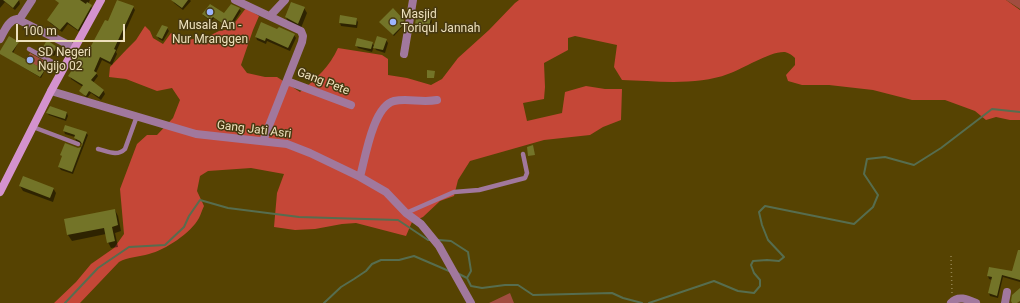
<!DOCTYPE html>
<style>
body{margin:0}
#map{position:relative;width:1020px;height:303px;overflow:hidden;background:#564302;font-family:Roboto,sans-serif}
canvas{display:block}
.scale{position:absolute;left:16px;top:24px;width:109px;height:18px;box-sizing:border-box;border:2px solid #ede0bc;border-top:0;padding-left:5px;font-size:12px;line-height:14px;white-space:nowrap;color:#ede0bc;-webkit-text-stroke:3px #473911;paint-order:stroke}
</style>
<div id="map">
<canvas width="1020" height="303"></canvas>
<div class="scale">100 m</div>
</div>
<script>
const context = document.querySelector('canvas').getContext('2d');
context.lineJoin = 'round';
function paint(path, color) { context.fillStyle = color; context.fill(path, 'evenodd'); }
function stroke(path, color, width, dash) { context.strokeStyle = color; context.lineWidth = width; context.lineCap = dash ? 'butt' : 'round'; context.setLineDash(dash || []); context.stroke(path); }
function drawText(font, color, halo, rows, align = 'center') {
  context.font = font + ' Roboto,sans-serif'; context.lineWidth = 3; context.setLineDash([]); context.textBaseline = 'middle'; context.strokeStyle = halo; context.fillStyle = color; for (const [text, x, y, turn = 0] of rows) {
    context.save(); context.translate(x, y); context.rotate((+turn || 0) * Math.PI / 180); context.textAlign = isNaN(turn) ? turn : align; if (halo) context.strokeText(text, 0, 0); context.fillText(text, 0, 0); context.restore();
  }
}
paint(new Path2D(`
 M1006,0H1020V10V9Z
 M30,53L44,61L41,68L26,60Z
 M510,293L514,303H489Z`), '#a14d40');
paint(new Path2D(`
 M519,0H1006L1020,10V120H1010L996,117L986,120L975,111L945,100H912L873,90L829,85H802L788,81L786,75L795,65V58C792,55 789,53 785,52C770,51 743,69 728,74C697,86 655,81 622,80L614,67L617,45L575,36L568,38V50L544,63L545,87L544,99L523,103L527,121L562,113L565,92L586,86L605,89H622L621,120L603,127L590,135L544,140L470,161L458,180L454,196L440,201L423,217L412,222L406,236L356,223L342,224L315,229L295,230L274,227L277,193L284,174L251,168L208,171L200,176L197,191L204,206C202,210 201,214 199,218C191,233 165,250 149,254C139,257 128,257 119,262L80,303H54L76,282L91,264L114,248L124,234L120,189L137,144L147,135H157L173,118L180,100L172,88L157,91L126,79L109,77L110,67L127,49L136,40L145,26L150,31L153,38L163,44L171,33L188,40L209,36L219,31L230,29L246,8L259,16L253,30L241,65L247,73L265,77H277L300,92C316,79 330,66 338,48L382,55L388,59V75L407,78L431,85L442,79L458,58L489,30L515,3Z`), '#c54737');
paint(new Path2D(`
 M0,0H19L20,4L15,10L5,2L0,8Z
 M60,0H90L88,4L93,9L80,32L68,24L62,32L50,23L49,20L60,4Z
 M173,0H190L191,1L183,10L174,3Z
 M231,5L239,9L241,11L231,27L226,24L225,26L214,18L211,22L203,15H224Z
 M133,7L135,10L116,52L117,54L112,65L102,60L96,73L98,76L93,83L103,90L105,94L101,100L91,93L87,98L80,91L83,87L71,79L70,76L74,68L73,66L85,58L108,22Z
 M304,8L307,13L301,28L288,22L286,17Z
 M431,18L432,21L430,30L417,27L416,24Z
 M356,19L358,22L357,28L341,26L340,23Z
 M403,21V26L394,36L381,23Z
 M167,28L169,31L163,41L159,39L157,36Z
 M278,31L294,35L296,38L290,51L267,41L266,44L257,40L256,37Z
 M386,40L388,43L385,53L376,50L374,46L372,52L358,48L356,45L372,43L375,47Z
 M18,42V43L13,53L44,71V72L41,78L1,54L0,53Z
 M44,47H56L58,50L54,56L46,50Z
 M47,113H67L68,116L66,121L49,115Z
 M64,131L86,133L88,135L73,174L61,170L59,167L63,157L61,155L78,149L83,145L82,144L76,141L75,137L65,134Z
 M20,186L53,188L56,193L53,202L23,191Z
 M115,210L118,216L121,231L115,233L118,247L111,248L108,242L106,234L72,241L68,235L65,220Z
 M1020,260V282L1003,277L998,298L990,296L989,293L992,280L989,279L988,276L989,268L1013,273Z`), '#0007');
stroke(new Path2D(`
 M439,240L451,241L468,252L471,271L467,278L471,286L482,288L505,285H518L533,295L612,293L623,298L642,303
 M457,273L467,278
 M65,303L98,268L129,247L165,245L184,227L189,216L200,200L228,208L299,217L398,220L428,240H430
 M324,303L341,287L354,279L366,271L372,264L381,260H399L414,256L449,271
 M649,303L714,281L738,291L754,293L760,286V280L754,273L751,265L753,261L767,260L779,261L784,257L768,240L762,225L759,212L765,206L854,224L873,207L878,195L864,174L867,159L885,157L914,165L941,148L992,109L1020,112`), '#566d4f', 2);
paint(new Path2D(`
 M3,0H19L13,8Z
 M55,0H80L86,4L87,2L92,5L78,30L67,22L60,30L47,20L59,3Z
 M117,0L134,6L114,49L116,50L110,62L100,57L94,71L97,73L91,80L104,90L99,97L89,91L86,96L84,95L79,91L83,85L68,76L74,67L72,66L78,54L85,57L105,20L108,21Z
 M171,0H188L182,8Z
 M291,2L305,7L298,24L285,17Z
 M210,4L224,13L231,4L240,8L229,26L225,22L223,24L213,17L210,20L202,14Z
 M393,8L404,20L403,25L393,35L379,22Z
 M417,13L431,17L429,28L415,24Z
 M340,15L357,18L356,25L339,23Z
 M261,22L277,29L279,27L295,34L288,48L266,38L265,41L255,37Z
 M162,25L168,27L162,39L156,36Z
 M9,36L19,42L12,52L45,70L40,77L0,54V51Z
 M377,36L387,39L383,50L373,48Z
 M357,38L373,42L371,49L355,46Z
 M47,40L57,47L53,53L43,47Z
 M427,70L435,71L434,78H427Z
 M50,106L67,112L65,119L46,113Z
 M65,125L87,132L72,172L58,167L62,156L60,155L65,143L78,148L81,147L82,144L80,141L74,138L75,135L63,131Z
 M533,145L535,155L528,156L527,147Z
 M23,176L54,188L50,198L19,186Z
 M115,209L118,225L112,227L115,241L107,243L104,228L67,235L64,219Z
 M1018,250H1020V280L1002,275L997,296L988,293L992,277L987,276L989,267L1012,271Z
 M1020,288V301L1017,303H1012L1011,301L1012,295Z`), '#737428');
stroke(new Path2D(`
 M951,256L952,293`), '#93834e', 1.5, [1, 3]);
stroke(new Path2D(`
 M29,49L63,68
 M33,127L78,144
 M98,149C107,151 117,157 125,149L137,116
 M406,213L454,192L479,190L525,178L527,173L523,154`), '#a1789d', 4.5);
stroke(new Path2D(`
 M235,0L301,31L303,36L302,42L263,141
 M270,16L285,0
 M19,20L32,0
 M0,39C4,32 8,20 17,19L75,48
 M404,54L413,0
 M287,81L351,105
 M51,91L196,134L287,144L310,153L360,177L386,192L406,213L421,224L439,246L471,303
 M360,177C365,159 373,106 394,101C408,98 422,103 437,100
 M951,303C958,295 967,299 976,303
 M1005,303L1007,292`), '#a1789d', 8);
stroke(new Path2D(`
 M0,192L51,91L101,0`), '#d492ce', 8);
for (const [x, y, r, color] of [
 [210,12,4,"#9cb4fd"],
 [393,22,4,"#9cb4fd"],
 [30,60,4,"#9cb4fd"]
]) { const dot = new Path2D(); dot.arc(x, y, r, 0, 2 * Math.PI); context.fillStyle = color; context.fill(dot); stroke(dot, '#473911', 1.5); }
drawText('12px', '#ede0bc', '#473911', [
 ["Masjid",401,15],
 ["Toriqul Jannah",401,29],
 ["Musala An -",210,26,"center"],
 ["Nur Mranggen",210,40,"center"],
 ["SD Negeri",38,53],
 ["Ngijo 02",38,67]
], 'left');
drawText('12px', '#ede0bc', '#473911', [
 ["Gang Pete",323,82,21],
 ["Gang Jati Asri",254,130,7]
]);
</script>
